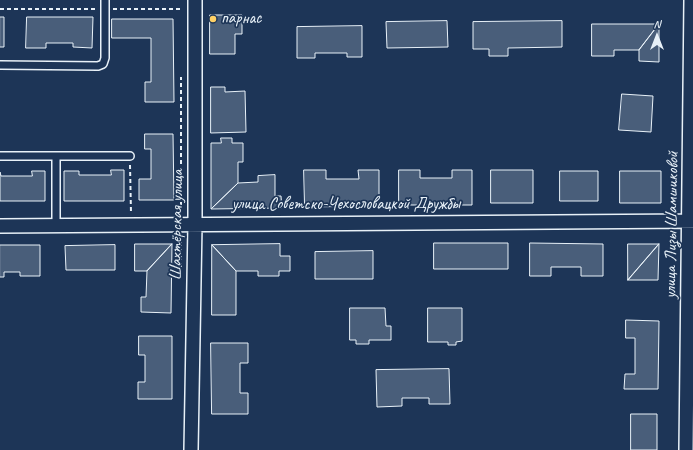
<!DOCTYPE html>
<meta charset="utf-8">
<style>
body{margin:0}
#map{position:relative;width:693px;height:450px;overflow:hidden;background:#1d3557;font-family:Caveat,sans-serif}
canvas{display:block}
.north{position:absolute;left:637px;top:16px;width:40px;height:40px;-webkit-text-stroke:3px #1d3557;paint-order:stroke;rotate:0deg;font-size:11px;font-weight:700;line-height:16px;text-align:center;color:#e8f1f8}
.north::after{content:'';display:block;margin:auto;width:14px;height:18px;background:#e8f1f8;clip-path:polygon(50% 0,100% 100%,50% 72%,0 100%)}
</style>
<div id="map">
<canvas width="693" height="450"></canvas>
<div class="north">N</div>
</div>
<script>
const context = document.querySelector('canvas').getContext('2d');
context.lineJoin = 'round';
function paint(path, color) { context.fillStyle = color; context.fill(path, 'evenodd'); }
function stroke(path, color, width, dash) { context.strokeStyle = color; context.lineWidth = width; context.lineCap = dash ? 'butt' : 'round'; context.setLineDash(dash || []); context.stroke(path); }
function drawText(font, color, halo, rows, align = 'center') {
  context.font = font + ' Caveat,sans-serif'; context.lineWidth = 3.5; context.setLineDash([]); context.textBaseline = 'middle'; context.strokeStyle = halo; context.fillStyle = color; for (const [text, x, y, turn = 0] of rows) {
    context.save(); context.translate(x, y); context.rotate((+turn || 0) * Math.PI / 180); context.textAlign = isNaN(turn) ? turn : align; if (halo) context.strokeText(text, 0, 0); context.fillText(text, 0, 0); context.restore();
  }
}
const building = new Path2D(`
 M210,15H242V34H235V54H210Z
 M0,17H4V47H0Z
 M27,17H93L92,48L73,47V43H46V48H26Z
 M112,19H173L174,102H145V82H151V38H112Z
 M447,21L448,47L387,48L386,22Z
 M562,21V47L508,48V56H489V49H473V22Z
 M592,24H659L639,50H614V56H592Z
 M659,24V62L639,61V50Z
 M362,26V57H347V53H315V58H297V27Z
 M211,87H225V92L245,91L246,132L211,133Z
 M622,94L653,96L651,132L619,130Z
 M145,134H173L174,200H139V179H151V149H145Z
 M221,138H232V143H243V162H238V183L211,209V143H221Z
 M111,170H124V201H64V171H79V175H111Z
 M304,170H326V179H359L358,170H379V206L305,207Z
 M399,170H420V178H452V170H472V205H399Z
 M491,170H533V203H491Z
 M32,171H45V201H0V172L1,176H32Z
 M560,171H598V201H560Z
 M620,171H661V203H620Z
 M275,175V196H281L282,208L211,209L238,183L258,182V176Z
 M434,243H508V269H434Z
 M530,243L603,244V276H581V267H551V276H530Z
 M135,244H172L147,271H135Z
 M172,244L171,313L141,312V297H146L147,271Z
 M280,244V256H290V271H279V276H258V271H236L212,245Z
 M628,244H659L628,280Z
 M659,244L658,280H628Z
 M0,245H40V276H20V272H4V277H0Z
 M115,245V270H66L65,246Z
 M212,245L236,271V315H212Z
 M373,251V279H315V252Z
 M350,308H385L386,326H391V340H369V344H356V340H350Z
 M428,308H462V341L456,342V345H448V342H428Z
 M626,320L659,321L658,389H624L625,374H635V338H626Z
 M139,336H172V399H138V382H145V355H139Z
 M211,343H248V363H240V393H248V414H212Z
 M449,369L450,404H429V398H402V406L377,407L376,370Z
 M631,414H657V450H631Z`);
paint(building, '#495e7a');
stroke(building, '#e8f1f8', 1);
const lane = new Path2D(`
 M0,65L98,66L103,64L105,58V0
 M0,156H130
 M56,156V225`);
const street = new Path2D(`
 M0,226L693,221
 M191,450L195,224V0
 M686,450L691,0`);
stroke(lane, '#e8f1f8', 10);
stroke(street, '#e8f1f8', 16);
stroke(new Path2D(`
 M0,9H97
 M113,9H182
 M130,165L131,213
 M181,213V77
 M181,267V237`), '#e8f1f8', 2, [4, 3]);
stroke(lane, '#1d3557', 7);
stroke(street, '#1d3557', 13);
for (const [x, y, r, color] of [
 [213,19,4,"#ffd166"]
]) { const dot = new Path2D(); dot.arc(x, y, r, 0, 2 * Math.PI); context.fillStyle = color; context.fill(dot); stroke(dot, '#1d3557', 1.5); }
drawText('17px', '#e8f1f8', '#1d3557', [
 ["парнас",221,19]
], 'left');
drawText('17px', '#e8f1f8', '#1d3557', [
 ["улица Советско-Чехословацкой Дружбы",346,205],
 ["Шахтёрская улица",177,225,-89],
 ["улица Лизы Шамшиковой",672,225,-89]
]);
</script>
